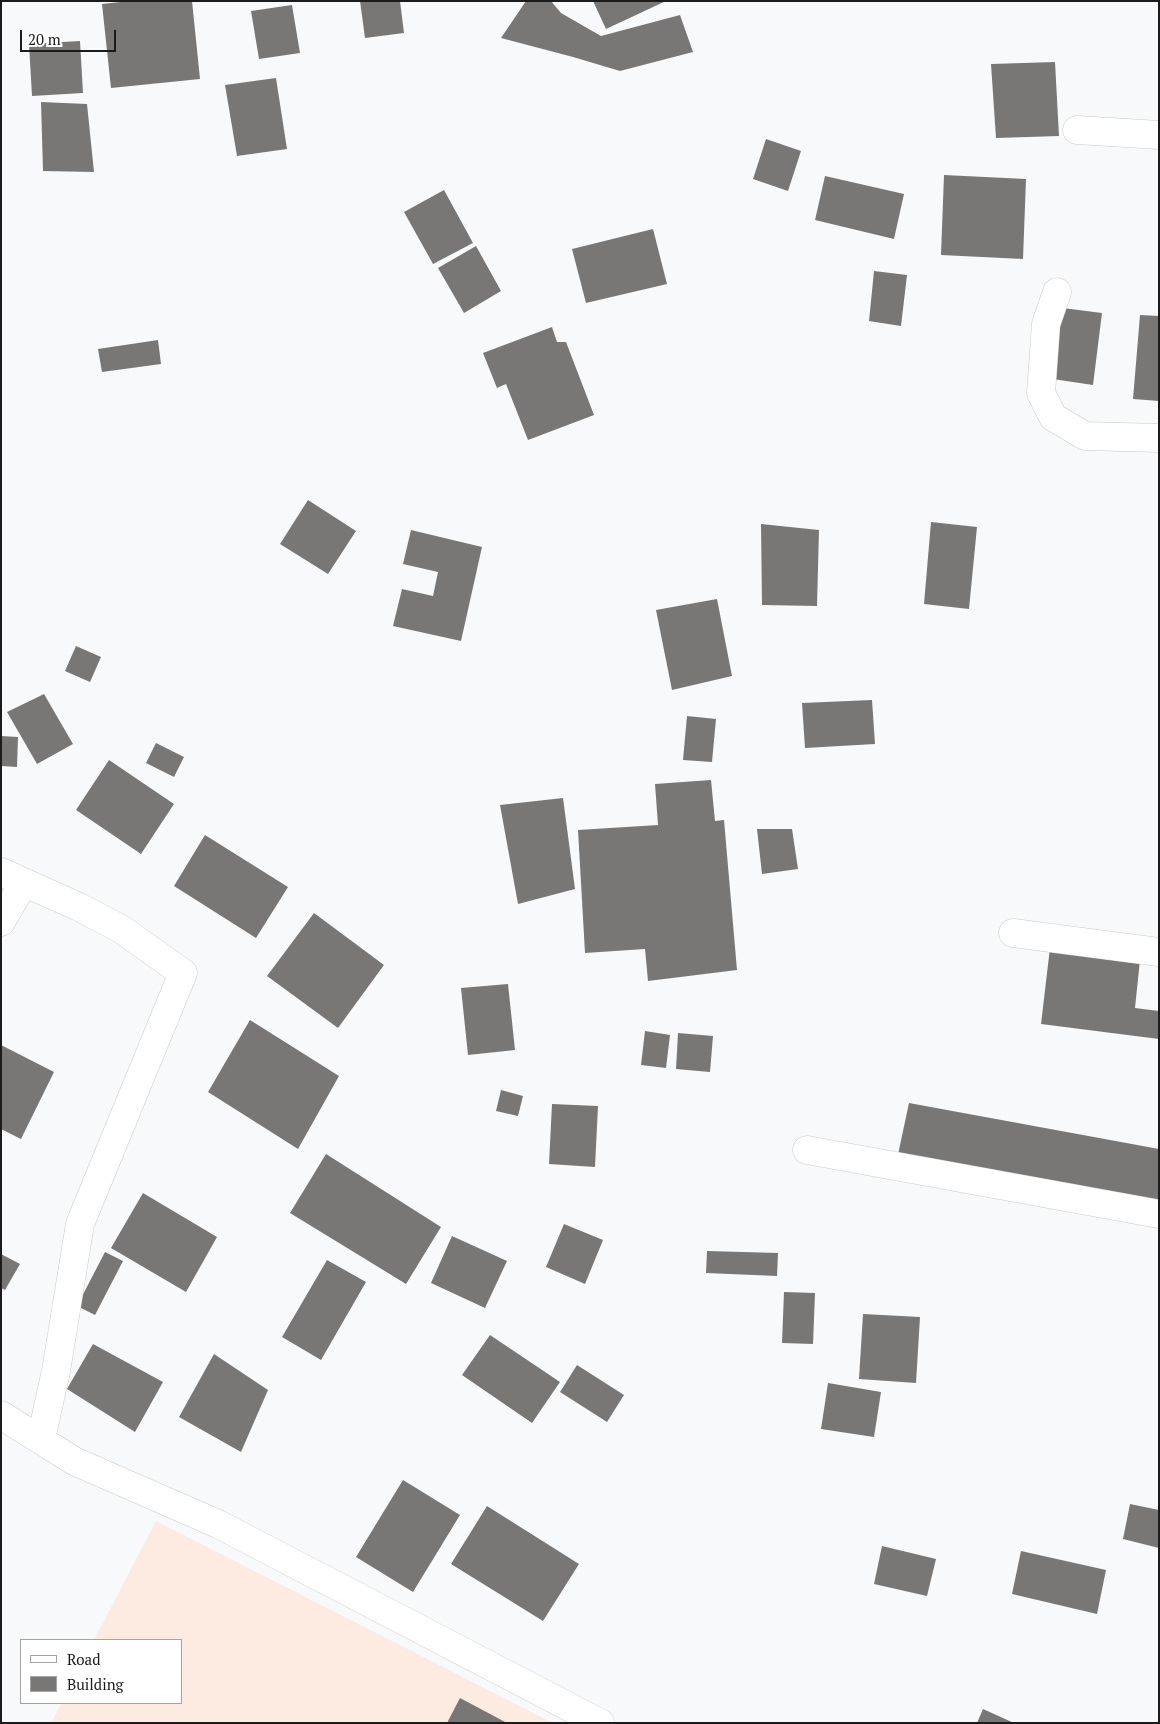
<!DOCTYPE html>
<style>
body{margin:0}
#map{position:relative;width:1160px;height:1724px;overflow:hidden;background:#f8f9fb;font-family:"PT Serif",serif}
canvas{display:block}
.frame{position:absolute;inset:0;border:2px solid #1b1b1c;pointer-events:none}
.legend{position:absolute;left:20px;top:1639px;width:162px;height:65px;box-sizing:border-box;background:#fff;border:1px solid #a4a4a4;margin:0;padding:6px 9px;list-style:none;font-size:15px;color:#1b1b1c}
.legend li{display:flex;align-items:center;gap:10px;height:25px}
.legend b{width:25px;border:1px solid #a4a4a4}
.scale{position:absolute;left:20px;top:30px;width:96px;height:22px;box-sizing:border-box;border:2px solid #1b1b1c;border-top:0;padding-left:6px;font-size:15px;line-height:18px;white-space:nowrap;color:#1b1b1c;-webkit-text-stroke:4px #fff;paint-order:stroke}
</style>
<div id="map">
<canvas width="1160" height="1724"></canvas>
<div class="frame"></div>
<ul class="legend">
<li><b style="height:6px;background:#fff"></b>Road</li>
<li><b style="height:14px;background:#797776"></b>Building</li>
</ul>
<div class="scale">20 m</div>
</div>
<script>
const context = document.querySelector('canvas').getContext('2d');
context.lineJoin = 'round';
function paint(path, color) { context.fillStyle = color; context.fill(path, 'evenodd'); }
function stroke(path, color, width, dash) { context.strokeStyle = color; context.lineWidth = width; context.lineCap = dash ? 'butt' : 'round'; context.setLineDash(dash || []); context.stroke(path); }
paint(new Path2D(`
 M156,1521L553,1723H51L62,1703H181V1640H94Z`), '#fdebe1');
paint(new Path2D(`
 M129,1H192L200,79L111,88L102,4Z
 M360,1H400L404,33L365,38Z
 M526,1H551L561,13L601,36L680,15L693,52L620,71L573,57L501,38Z
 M593,1H666L606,29Z
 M292,5L300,53L259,59L251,11Z
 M80,41L83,93L32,96L29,44Z
 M1055,62L1059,136L996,138L991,64Z
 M276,78L287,149L237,156L225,85Z
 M41,102L87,104L94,172L43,171Z
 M766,139L801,151L788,191L753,179Z
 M944,175L1026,179L1023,259L941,255Z
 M825,176L904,194L894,239L815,220Z
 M444,190L473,243L433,264L404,212Z
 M653,229L667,284L586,303L572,249Z
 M476,246L501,291L464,313L438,268Z
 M874,271L907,275L901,326L869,321Z
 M1055,307L1102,313L1093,385L1046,378Z
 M1140,315L1159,316V401L1133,399Z
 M552,327L557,342H566L594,415L528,440L506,384L497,388L483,353Z
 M158,340L161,364L102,372L98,349Z
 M308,500L356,531L328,574L280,544Z
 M931,522L977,527L969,609L924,604Z
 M761,524L819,530L817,606L762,605Z
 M411,530L482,547L461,641L393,626L402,589L433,596L438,572L403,564Z
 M717,599L732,676L672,690L656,610Z
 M76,646L101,657L90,682L65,671Z
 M44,694L73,744L37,764L7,712Z
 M872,700L875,744L805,748L802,703Z
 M687,716L716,719L712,762L683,760Z
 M1,736L18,737L17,767L1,766Z
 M156,743L184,757L174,777L146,763Z
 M109,760L174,804L141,854L76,810Z
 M711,780L715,821L724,820L737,970L648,981L645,949L585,953L578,830L658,825L655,784Z
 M563,798L575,889L518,904L500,805Z
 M757,829H792L798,869L762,874Z
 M205,835L288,887L256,938L174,886Z
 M314,913L384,965L338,1028L267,976Z
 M1050,948L1140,960L1135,1008L1159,1011V1039L1041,1024Z
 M508,984L515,1050L468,1055L461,988Z
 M250,1020L339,1076L298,1149L208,1092Z
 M645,1031L670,1035L666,1068L641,1065Z
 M678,1033L713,1036L710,1072L676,1069Z
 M1,1045L54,1072L21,1139L1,1129Z
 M501,1090L523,1096L518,1116L496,1111Z
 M909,1103L1159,1149V1209L896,1164Z
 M552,1104L598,1106L595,1167L549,1164Z
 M326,1154L441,1227L406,1284L290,1213Z
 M143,1193L217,1237L186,1292L111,1248Z
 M564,1224L603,1240L585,1284L546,1267Z
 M452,1236L507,1261L485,1308L431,1283Z
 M707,1251L778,1253L777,1276L706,1273Z
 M105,1252L123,1261L95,1315L77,1306Z
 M1,1254L20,1264L5,1290L1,1288Z
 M327,1260L366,1282L321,1360L282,1337Z
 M784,1292L815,1293L813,1344L782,1343Z
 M863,1314L920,1317L916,1383L859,1379Z
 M490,1335L560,1382L532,1423L462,1375Z
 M93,1344L163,1382L135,1432L67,1389Z
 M214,1354L268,1390L241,1452L179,1417Z
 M577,1365L624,1395L607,1422L560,1392Z
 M828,1383L881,1392L874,1437L821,1429Z
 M403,1480L460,1515L413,1592L356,1557Z
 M1130,1504L1159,1510V1548L1123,1539Z
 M487,1506L579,1564L543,1621L451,1564Z
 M882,1546L936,1559L927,1596L874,1584Z
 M1021,1551L1106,1570L1097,1614L1012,1594Z
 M460,1698L507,1723H447Z
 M983,1709L1014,1723H977Z`), '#797776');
const minor = new Path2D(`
 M1077,130L1159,135
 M1057,292L1046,324L1041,393L1053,417L1085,436L1159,438
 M1,872L79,907L121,929L183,973L80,1224L56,1371L41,1439
 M1,922L24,882
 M1013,933L1159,952
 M807,1150L1159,1214
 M1,1415L74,1461L218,1524L600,1723`);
stroke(minor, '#cacacc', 29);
stroke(minor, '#fff', 28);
</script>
